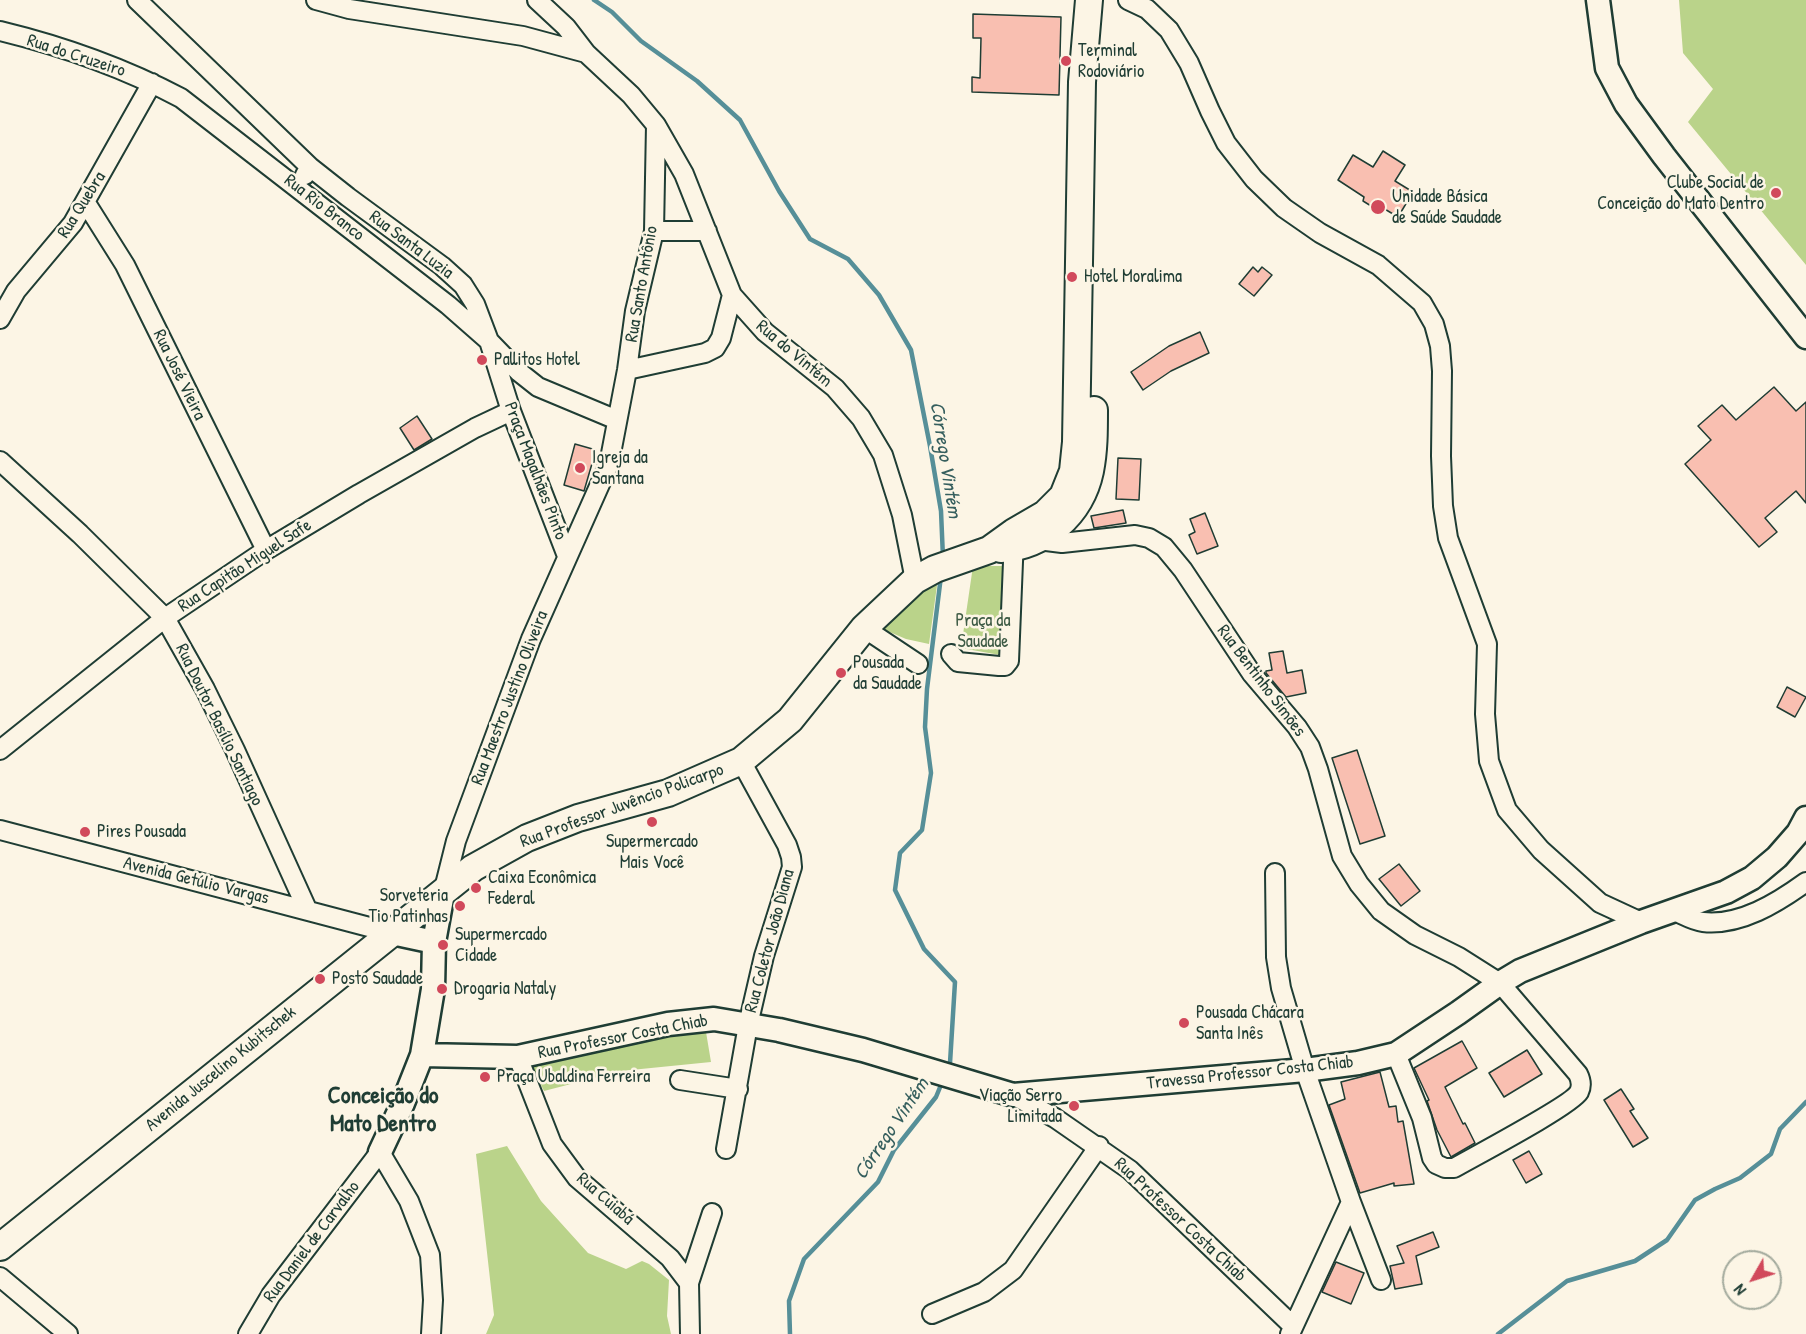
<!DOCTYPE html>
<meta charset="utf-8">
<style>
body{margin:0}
#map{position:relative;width:1806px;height:1334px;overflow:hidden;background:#fcf5e5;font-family:"Patrick Hand",sans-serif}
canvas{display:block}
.north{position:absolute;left:1722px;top:1250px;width:60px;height:60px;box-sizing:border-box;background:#fcf5e5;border:2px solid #a4ab9e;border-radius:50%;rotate:231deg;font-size:16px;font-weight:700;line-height:24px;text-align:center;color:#1f3d34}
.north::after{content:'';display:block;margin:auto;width:21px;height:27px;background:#d1495b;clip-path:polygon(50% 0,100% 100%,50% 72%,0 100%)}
</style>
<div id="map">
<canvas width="1806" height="1334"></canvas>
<div class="north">N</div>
</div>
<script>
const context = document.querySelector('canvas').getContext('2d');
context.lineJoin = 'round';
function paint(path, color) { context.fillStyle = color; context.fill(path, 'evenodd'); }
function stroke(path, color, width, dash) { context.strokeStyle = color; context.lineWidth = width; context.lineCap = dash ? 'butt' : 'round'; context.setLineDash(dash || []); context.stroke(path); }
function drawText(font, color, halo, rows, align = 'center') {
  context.font = font + ' "Patrick Hand",sans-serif'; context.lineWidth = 5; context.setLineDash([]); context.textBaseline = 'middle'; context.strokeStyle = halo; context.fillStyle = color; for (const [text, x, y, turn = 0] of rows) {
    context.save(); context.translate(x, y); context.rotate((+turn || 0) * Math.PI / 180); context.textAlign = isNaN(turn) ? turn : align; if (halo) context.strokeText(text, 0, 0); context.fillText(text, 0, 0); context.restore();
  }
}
paint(new Path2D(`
 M1679,0H1806V265L1688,122L1713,89L1683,53Z
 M973,566H1008L1000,655L961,648Z
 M938,578L929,644L906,639L878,627Z
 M706,1032L711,1062L621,1071L544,1091L530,1063L612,1045Z
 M507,1146L541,1201L588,1253L626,1269L642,1261L649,1264L669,1280L667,1316L671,1334H486L494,1315L476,1154Z`), '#bad38a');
stroke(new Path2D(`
 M594,0L612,12L641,41L697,81L740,120L779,191L810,239L848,259L879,295L911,350L930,446L941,511L943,558
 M941,576L927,689L925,727L931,773L922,830L900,853L895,890L924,949L955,982L950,1063L947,1070
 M790,1334L789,1301L804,1259L878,1182L894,1150L936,1097L943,1080
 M1498,1334L1567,1281L1635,1261L1667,1240L1695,1200L1715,1189L1740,1178L1771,1154L1780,1129L1806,1102`), '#568f98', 4.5);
const building = new Path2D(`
 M973,14L1061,17L1059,95L972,92V77L980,78L981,38H973Z
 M1383,151L1405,165L1395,181L1413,192L1398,217L1378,205L1376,209L1363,201L1364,197L1338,180L1353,155L1373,167Z
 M1253,267L1258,272L1262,267L1272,275L1254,296L1239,284Z
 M1200,332L1209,353L1171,371L1143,390L1131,372L1169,346Z
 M1774,387L1796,411L1806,402V503L1796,491L1765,518L1777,532L1759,547L1685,464L1711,440L1698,426L1722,405L1736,420Z
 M417,416L432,439L414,450L400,428Z
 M575,444L596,450L584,491L564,485Z
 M1118,458L1141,459L1139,500L1116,499Z
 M1123,510L1126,523L1094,528L1091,516Z
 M1205,513L1218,546L1197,554L1189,535L1195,532L1190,519Z
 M1283,651L1287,673L1302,670L1306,693L1286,697L1266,673V671L1272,670L1269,653Z
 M1787,687L1806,697L1795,717L1777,707Z
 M1357,750L1385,836L1360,844L1332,758Z
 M1399,864L1420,891L1401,906L1379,879Z
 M1462,1041L1477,1068L1445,1087L1463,1124L1465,1123L1475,1143L1451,1157L1437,1130L1427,1101L1429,1100L1414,1068Z
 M1527,1050L1542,1074L1504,1097L1489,1073Z
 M1380,1072L1389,1107L1396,1106L1398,1122L1403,1121L1414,1184L1394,1186V1183L1360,1193L1329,1105L1345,1099L1341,1082Z
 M1621,1089L1634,1109L1630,1111L1648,1138L1633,1147L1604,1100Z
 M1529,1151L1542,1174L1526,1183L1513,1160Z
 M1433,1232L1439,1247L1416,1256L1422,1284L1395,1289L1390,1266L1404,1263L1397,1246Z
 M1336,1262L1364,1273L1351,1304L1322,1292Z`);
paint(building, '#f9bfb1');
stroke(building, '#1f3d34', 1.5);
const minor = new Path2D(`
 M137,0L310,167L305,175
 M316,0L349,9L523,36L586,53L631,95L656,125L684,174L732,295L765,332L835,388L861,418L883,455L902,515L915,580
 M537,0L566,27L586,53
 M1128,0L1147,9L1169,30L1189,63L1210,111L1226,143L1254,179L1284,208L1320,233L1378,265L1422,303L1434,324L1440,346L1442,371L1441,456L1443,506L1448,538L1487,644L1485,714L1489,761L1507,810L1541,850L1600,903L1641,922
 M0,31C62,46 124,68 181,98L448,305L489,341L519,372L538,387L617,420
 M310,167L348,197L442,266L463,285L475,304L489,341L511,411L567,556
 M86,203L125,265L266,550
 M654,231H707
 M0,319L16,291L73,223L152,83
 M627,370L705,353L715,348L721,338L732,295
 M0,461L80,534L165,618L205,689L235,750L307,909
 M1038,540L1062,543L1135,535L1149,538L1164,547L1183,570L1252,674L1297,727L1310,747L1318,769L1342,856L1359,884L1381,911L1415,935L1459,957L1500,983L1578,1074C1581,1080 1582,1086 1579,1092C1572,1105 1473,1157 1454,1168H1445L1436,1164L1432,1158L1422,1118L1396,1054
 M864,628L918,664
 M951,654L958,662L999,666H1005L1009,661L1014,537
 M0,750L165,618L266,550L359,494L475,428L511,411
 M0,830L392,933
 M1275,873L1276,957L1281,988L1305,1070L1351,1202L1290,1334
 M443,893L456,841L531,639L609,464L627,370L635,311L654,231L656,125
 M1672,910C1682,914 1693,921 1703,922C1740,926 1777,903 1806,882
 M518,1057L552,1144L577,1178L670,1258L689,1283L690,1334
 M680,1080L738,1089
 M1013,1095L1055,1118L1130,1170L1293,1326
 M726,1149L748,1025L764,956L792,867L791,857L787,845L741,761
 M1351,1202L1381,1280
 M0,1277L68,1334
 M689,1283L712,1213
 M932,1314L984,1292L1013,1270L1099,1146
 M248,1334L271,1295L380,1152L409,1201L430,1255L433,1300L431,1334`);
const tertiary = new Path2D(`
 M1598,0L1607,68L1626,104L1664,156L1806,337
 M392,933L434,942
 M422,1055L518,1057L668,1024L714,1019L779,1030L863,1050L1013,1095L1305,1070L1358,1063L1396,1054L1458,1013L1500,983L1520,971L1641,922L1726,892L1752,878L1777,857L1798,833L1806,818
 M380,1152L403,1103L422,1055L433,989L434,942L443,893`);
const secondary = new Path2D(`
 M1001,549C1045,546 1081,514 1090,471C1094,451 1094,431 1094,410
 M0,1247L473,868L527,838L578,818L668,793L741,761L790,720L864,628L915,580L935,569L989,550L1014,532L1045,514L1063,496L1073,471L1076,442L1082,82L1089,0`);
stroke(minor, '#1f3d34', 22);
stroke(tertiary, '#1f3d34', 27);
stroke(secondary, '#1f3d34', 30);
stroke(minor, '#fcf5e5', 18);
stroke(tertiary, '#fcf5e5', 22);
stroke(secondary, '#fcf5e5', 26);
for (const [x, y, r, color] of [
 [1066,61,6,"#d1495b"],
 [1776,193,6,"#d1495b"],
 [1378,207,8,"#d1495b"],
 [1072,277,6,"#d1495b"],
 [482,360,6,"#d1495b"],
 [580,468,6,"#d1495b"],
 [841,673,6,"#d1495b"],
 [652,822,6,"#d1495b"],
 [85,832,6,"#d1495b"],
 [476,888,6,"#d1495b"],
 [460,906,6,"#d1495b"],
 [443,945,6,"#d1495b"],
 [320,979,6,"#d1495b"],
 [442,989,6,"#d1495b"],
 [1184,1023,6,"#d1495b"],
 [485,1077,6,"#d1495b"],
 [1074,1106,6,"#d1495b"]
]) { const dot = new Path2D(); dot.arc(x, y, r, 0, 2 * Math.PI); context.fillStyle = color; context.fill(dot); stroke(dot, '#fcf5e5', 2); }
drawText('18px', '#1f3d34', '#fcf5e5', [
 ["Terminal",1078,51],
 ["Rodoviário",1078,72],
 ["Clube Social de",1764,183,"right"],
 ["Conceição do Mato Dentro",1764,204,"right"],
 ["Unidade Básica",1392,197],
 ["de Saúde Saudade",1392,218],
 ["Hotel Moralima",1084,277],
 ["Pallitos Hotel",494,360],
 ["Igreja da",592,458],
 ["Santana",592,479],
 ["Pousada",853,663],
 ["da Saudade",853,684],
 ["Pires Pousada",97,832],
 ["Supermercado",652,842,"center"],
 ["Mais Você",652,863,"center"],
 ["Caixa Econômica",488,878],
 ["Federal",488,899],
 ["Sorveteria",448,896,"right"],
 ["Tio Patinhas",448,917,"right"],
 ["Supermercado",455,935],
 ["Cidade",455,956],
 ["Posto Saudade",332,979],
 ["Drogaria Nataly",454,989],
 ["Pousada Chácara",1196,1013],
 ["Santa Inês",1196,1034],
 ["Praça Ubaldina Ferreira",497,1077],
 ["Viação Serro",1062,1096,"right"],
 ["Limitada",1062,1117,"right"]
], 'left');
drawText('18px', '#1f3d34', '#fcf5e5', [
 ["Rua do Cruzeiro",76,56,18],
 ["Rua Quebra",82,205,-58],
 ["Rua Rio Branco",324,208,38],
 ["Rua Santa Luzia",411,245,37],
 ["Rua Santo Antônio",642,284,-80],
 ["Rua do Vintém",794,354,40],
 ["Rua José Vieira",179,375,64],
 ["Praça Magalhães Pinto",535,471,69],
 ["Rua Capitão Miguel Safe",245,566,-33],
 ["Rua Bentinho Simões",1261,681,53],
 ["Rua Maestro Justino Oliveira",510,698,-69],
 ["Rua Doutor Basílio Santiago",219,725,64],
 ["Rua Professor Juvêncio Policarpo",622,806,-20],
 ["Avenida Getúlio Vargas",196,881,14],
 ["Rua Coletor João Diana",770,941,-75],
 ["Rua Professor Costa Chiab",623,1037,-11],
 ["Avenida Juscelino Kubitschek",221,1069,-39],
 ["Travessa Professor Costa Chiab",1250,1073,-6],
 ["Rua Cuiabá",605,1199,41],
 ["Rua Professor Costa Chiab",1180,1220,43],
 ["Rua Daniel de Carvalho",312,1242,-53]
]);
drawText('18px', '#3e5b45', '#fcf5e5', [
 ["Praça da",983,621],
 ["Saudade",983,642]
]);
drawText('italic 20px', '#365f5e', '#fcf5e5', [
 ["Córrego Vintém",945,460,81],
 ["Córrego Vintém",892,1129,-56]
]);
drawText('bold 24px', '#1f3d34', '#fcf5e5', [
 ["Conceição do",383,1097],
 ["Mato Dentro",383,1125]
]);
</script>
